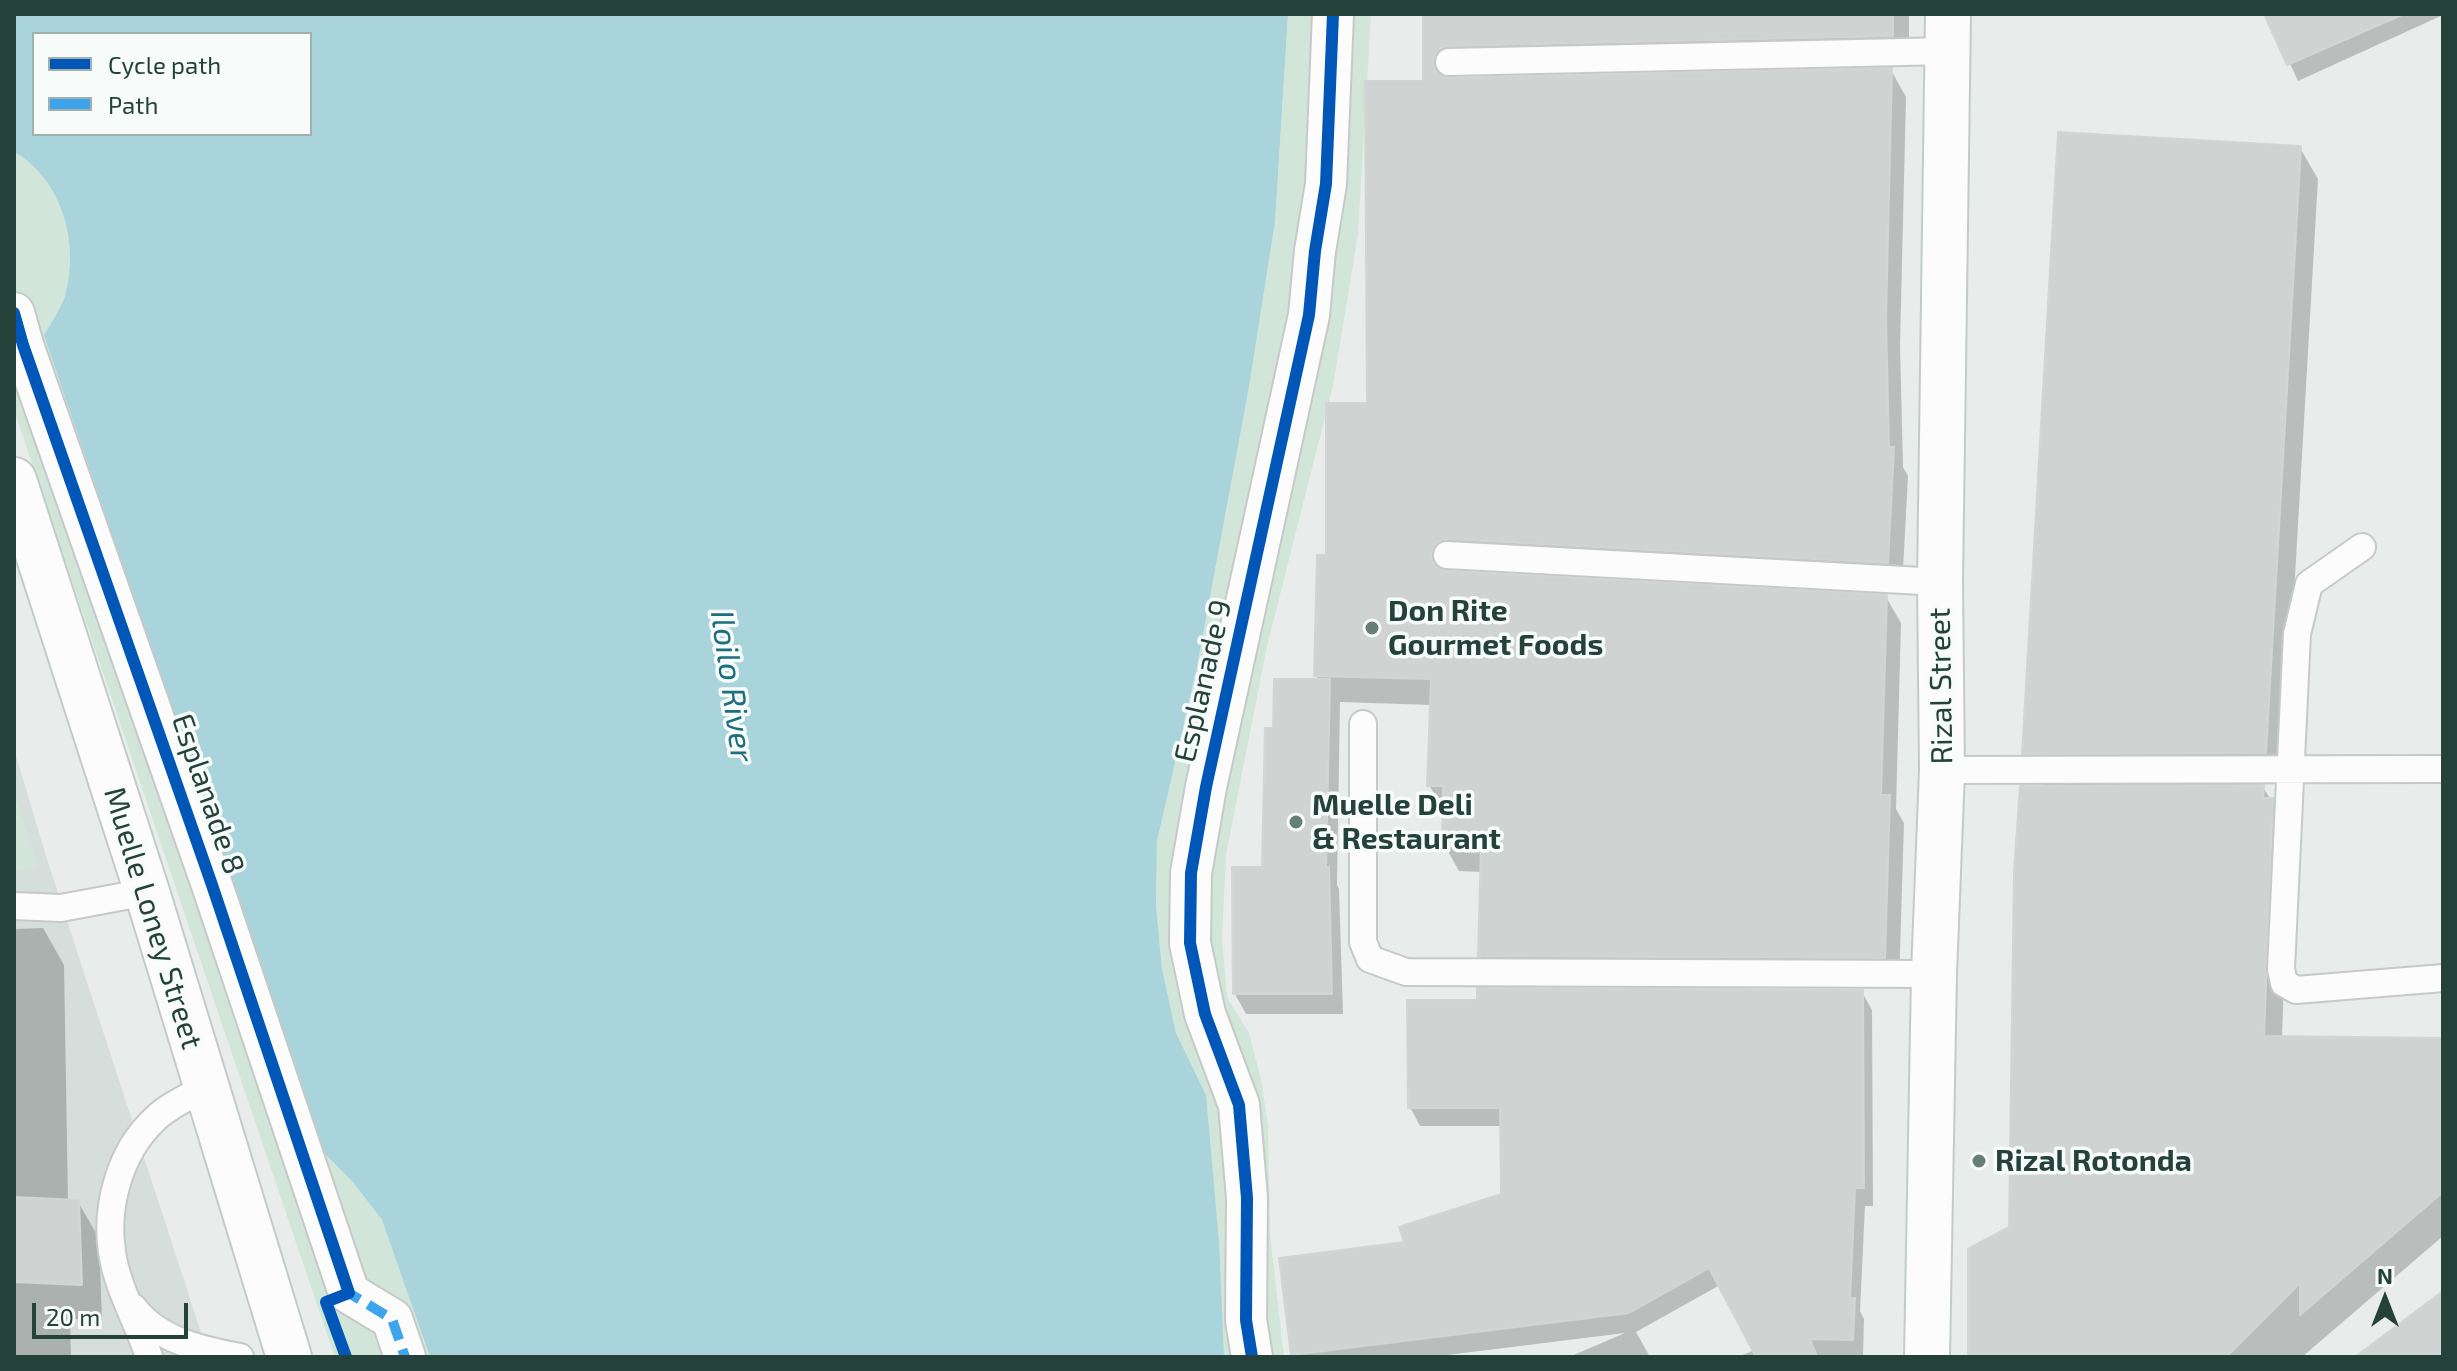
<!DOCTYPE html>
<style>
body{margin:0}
#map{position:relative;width:2457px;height:1371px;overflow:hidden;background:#e8edeb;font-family:"Exo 2",sans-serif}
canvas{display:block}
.frame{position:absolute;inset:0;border:16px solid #24423a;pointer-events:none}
.legend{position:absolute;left:32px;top:32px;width:280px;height:104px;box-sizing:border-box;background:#f7fbf9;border:2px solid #a3b1ad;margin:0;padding:10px 14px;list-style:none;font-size:24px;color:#24423a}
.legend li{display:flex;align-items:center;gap:16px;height:40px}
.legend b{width:40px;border:2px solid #a3b1ad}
.north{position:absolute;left:2345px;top:1259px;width:80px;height:80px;-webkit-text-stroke:6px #f7fbf9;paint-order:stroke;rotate:0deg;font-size:22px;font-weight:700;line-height:32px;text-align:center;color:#24423a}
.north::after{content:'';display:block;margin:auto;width:28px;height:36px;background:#24423a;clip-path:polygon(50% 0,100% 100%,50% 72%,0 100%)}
.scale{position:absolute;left:32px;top:1303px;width:156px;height:36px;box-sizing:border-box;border:4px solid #24423a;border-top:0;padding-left:10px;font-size:24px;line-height:28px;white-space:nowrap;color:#24423a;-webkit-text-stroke:6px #f7fbf9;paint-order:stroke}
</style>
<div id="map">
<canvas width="2457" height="1371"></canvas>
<div class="frame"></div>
<ul class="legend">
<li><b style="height:10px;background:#0057b8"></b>Cycle path</li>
<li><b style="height:10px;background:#3ea4ec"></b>Path</li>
</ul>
<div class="north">N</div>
<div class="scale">20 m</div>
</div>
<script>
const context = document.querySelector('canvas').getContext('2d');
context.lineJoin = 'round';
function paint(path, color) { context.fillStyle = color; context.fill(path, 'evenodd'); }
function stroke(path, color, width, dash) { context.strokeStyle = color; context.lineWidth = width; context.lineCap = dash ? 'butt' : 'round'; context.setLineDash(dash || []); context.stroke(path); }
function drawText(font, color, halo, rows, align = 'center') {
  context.font = font + ' "Exo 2",sans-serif'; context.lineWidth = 7; context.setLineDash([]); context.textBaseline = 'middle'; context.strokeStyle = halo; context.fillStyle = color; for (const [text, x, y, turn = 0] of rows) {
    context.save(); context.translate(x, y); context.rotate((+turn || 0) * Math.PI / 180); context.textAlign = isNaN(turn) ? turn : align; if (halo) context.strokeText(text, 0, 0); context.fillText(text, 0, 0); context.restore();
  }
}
paint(new Path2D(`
 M14,749L47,859L209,1357H14Z`), '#d6dedb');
paint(new Path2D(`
 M1288,14H1371L1358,234L1333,386L1267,646L1226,855L1222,939L1227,997L1249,1033L1261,1079L1268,1126L1270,1235L1284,1357H1224L1206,1095L1176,1033L1162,969L1156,905L1157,841L1197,667L1249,387L1275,222Z
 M14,152C62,179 80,244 65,296C60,310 51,323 44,335L114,361L322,1151L353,1182L382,1220L430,1357H335L327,1334L14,410Z
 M14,793L37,866L14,872Z`), '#d1e6d8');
paint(new Path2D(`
 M14,14H1288L1275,222L1249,387L1197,667L1157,841L1156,905L1162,969L1176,1033L1206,1095L1219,1242L1224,1357H430L382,1220L353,1182L322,1151L44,335C51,323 60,310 65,296C80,244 62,179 14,152ZM34,34H310V134H34Z`), '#a9d4db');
paint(new Path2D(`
 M1425,14H1909V62L1464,72L1455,75L1452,80L1891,70L1906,97L1900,346L1903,467L1908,476L1902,589L1464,565L1446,573L1886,597L1901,623L1896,809L1904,823L1899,984L1495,982L1480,956L1482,872L1459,871L1444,844V811L1429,785L1432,705L1340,702L1337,885L1339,889L1343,1014H1246L1235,994L1264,869L1275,730L1319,681L1316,675L1328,557L1369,405L1425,83Z
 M2267,14H2443V15L2298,81Z
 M2300,148L2318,179L2283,784H2261L2289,829L2282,1038L2443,1040V1236L2302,1357H1973L2011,1228L2044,788L2024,753Z
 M43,928L64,965L68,1201L78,1202L99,1238L102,1320L70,1319L71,1357H14V929Z
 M1862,992L1872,1010L1873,1206H1865L1860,1311L1864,1319L1863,1357H1737L1755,1350L1720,1285L1636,1332L1650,1357H1569L1625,1333L1431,1357H1294L1293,1354L1407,1244L1503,1196L1502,1126H1420L1410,1107Z`), '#0003');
const building = new Path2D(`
 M1423,14H1893V36L1449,46L1440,49L1433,62L1436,71L1449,78L1892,68L1886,318L1889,447H1894L1888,563L1448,539L1434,546L1431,555L1438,568L1446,571L1887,595L1881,795H1890L1885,958L1478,956L1481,846L1442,845L1443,786H1427L1431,679L1314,676L1317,555H1326V403H1367L1365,81H1423Z
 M2264,14H2404L2287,65Z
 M2058,132L2301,146L2266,753L2022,754Z
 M1274,679H1330L1326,867H1329L1332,994H1233L1232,867H1262L1265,728H1273Z
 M2264,785L2263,798H2273L2264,1036L2443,1038V1192L2300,1315V1283L2226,1357H1968V1249L2009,1227L2014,871L2020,786Z
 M1477,988L1863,990L1864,1188H1855L1850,1298H1855L1853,1340L1810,1339L1817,1357H1756L1709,1268L1629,1313L1291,1355L1279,1258L1404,1242L1399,1227L1501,1194L1500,1108H1408L1407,1000H1477Z
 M14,1197L79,1200L82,1285L14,1282Z
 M2443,1291V1357H2355Z`);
paint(building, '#cfd4d2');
stroke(building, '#d1d6d4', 2);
const service = new Path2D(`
 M1449,62L1949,51
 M2362,547L2309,584L2297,634L2281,969L2284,983L2296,990L2443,978
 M1447,555L1940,582
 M1363,724V942L1370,959L1406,972L1934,974
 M1942,770L2443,769
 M14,906L61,908L147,892
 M133,1307C157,1340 202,1350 240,1357
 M149,1357C138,1322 117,1288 112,1252C105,1206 120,1152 154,1120C167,1106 190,1097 206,1086`);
const pedestrian = new Path2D(`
 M14,313L23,345L211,882L349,1293L392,1319L405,1357
 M1252,1357L1246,1320L1247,1198L1239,1105L1205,1014L1190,943L1191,873L1206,787L1309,315L1315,251L1326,184L1333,14`);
const secondary = new Path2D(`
 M14,480L147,892L289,1357
 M1927,1357L1934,974L1942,770L1940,582L1948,14`);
stroke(service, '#c5cac8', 30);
stroke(pedestrian, '#c5cac8', 44);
stroke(secondary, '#c3cbc8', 48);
stroke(service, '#fcfcfc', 26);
stroke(pedestrian, '#fcfcfc', 40);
stroke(secondary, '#fcfcfc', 44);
stroke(new Path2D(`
 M346,1286L349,1293L392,1319L405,1357`), '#3ea4ec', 10, [20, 10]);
stroke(new Path2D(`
 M14,313L23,345L211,882L349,1293L326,1302L346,1357
 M1252,1357L1246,1320L1247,1198L1239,1105L1205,1014L1190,943L1191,873L1206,787L1309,315L1315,251L1326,184L1333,14`), '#0057b8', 12);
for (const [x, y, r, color] of [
 [1372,628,8,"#697e78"],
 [1296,822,8,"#697e78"],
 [1979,1161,8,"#697e78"]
]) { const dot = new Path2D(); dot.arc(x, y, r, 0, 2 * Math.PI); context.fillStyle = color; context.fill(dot); stroke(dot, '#f7fbf9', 3); }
drawText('bold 30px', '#24423a', '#f7fbf9', [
 ["Don Rite",1388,611],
 ["Gourmet Foods",1388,645],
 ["Muelle Deli",1312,805],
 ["& Restaurant",1312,839],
 ["Rizal Rotonda",1995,1161]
], 'left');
drawText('30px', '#24423a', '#f7fbf9', [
 ["Esplanade 9",1203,681,-77],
 ["Rizal Street",1941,686,-91],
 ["Esplanade 8",208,794,71],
 ["Muelle Loney Street",153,918,73]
]);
drawText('italic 32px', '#1c6f80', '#f7fbf9', [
 ["Iloilo River",732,686,82]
]);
</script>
